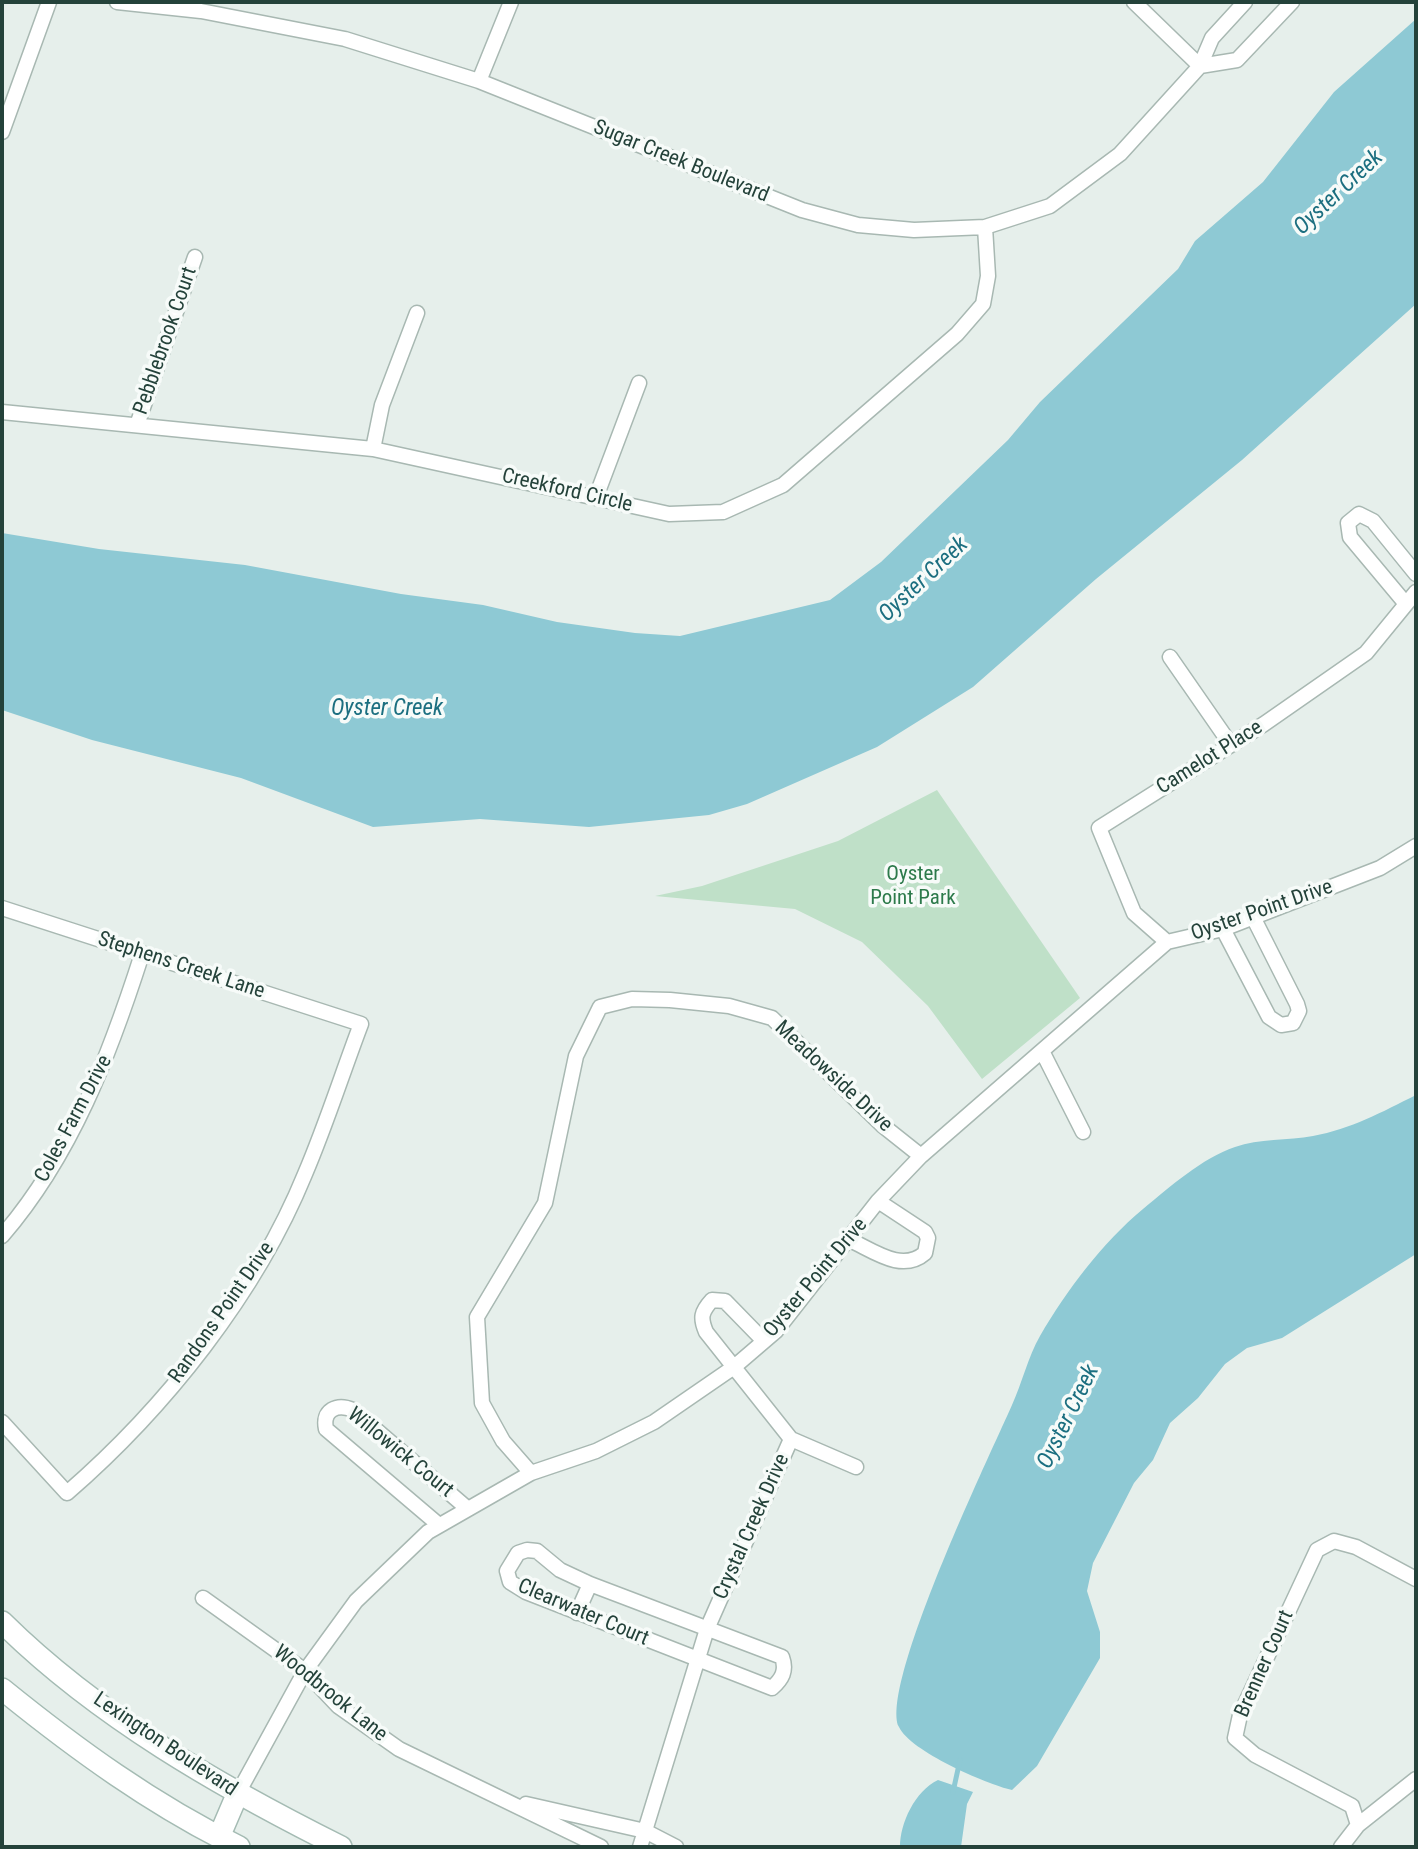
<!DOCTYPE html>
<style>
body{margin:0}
#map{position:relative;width:1418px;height:1849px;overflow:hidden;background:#e6efeb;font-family:"Roboto Condensed",sans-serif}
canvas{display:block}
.frame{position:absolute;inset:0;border:4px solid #24423a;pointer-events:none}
</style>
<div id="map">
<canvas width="1418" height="1849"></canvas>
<div class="frame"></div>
</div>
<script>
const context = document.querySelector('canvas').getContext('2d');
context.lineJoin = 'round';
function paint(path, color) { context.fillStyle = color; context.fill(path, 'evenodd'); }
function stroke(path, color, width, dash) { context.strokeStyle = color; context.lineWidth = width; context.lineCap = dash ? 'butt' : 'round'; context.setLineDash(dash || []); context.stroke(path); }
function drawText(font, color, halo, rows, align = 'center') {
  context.font = font + ' "Roboto Condensed",sans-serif'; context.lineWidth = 7; context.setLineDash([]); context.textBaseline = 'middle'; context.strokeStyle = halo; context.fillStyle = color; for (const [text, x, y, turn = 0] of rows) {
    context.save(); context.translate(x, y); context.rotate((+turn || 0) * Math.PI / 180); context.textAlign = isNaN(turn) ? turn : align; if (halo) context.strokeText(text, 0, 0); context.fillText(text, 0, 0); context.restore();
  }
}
paint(new Path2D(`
 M937,790L1080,998L982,1079L928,1006L862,942L795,909L655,896L702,886L838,841Z`), '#bfe0c8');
paint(new Path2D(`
 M1416,19V304L1242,460L1096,579L973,687L877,747L747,804L709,815L589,827L480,819L373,827L241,778L92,740L2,710V533L99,549L245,565L401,594L483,605L557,622L635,633L680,636L830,600L881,562L1008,440L1040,402L1178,269L1195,241L1263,182L1334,92Z
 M1416,1095V1254L1282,1338L1247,1348L1225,1364L1198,1398L1170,1423L1153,1460L1134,1483L1093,1563L1087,1591L1100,1632V1658L1037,1766L1012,1790C986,1784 910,1751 899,1727C880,1684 990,1455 1012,1405C1022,1383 1028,1357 1040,1336C1067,1290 1102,1243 1143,1209C1170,1187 1202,1158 1235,1147C1259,1138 1288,1141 1313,1136C1351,1129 1382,1112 1416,1095Z
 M938,1780L973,1792L967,1804L961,1847H900C900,1823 915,1791 938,1780Z`), '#8ec9d4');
stroke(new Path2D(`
 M953,1792L960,1760`), '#8ec9d4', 5);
const minor = new Path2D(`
 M117,2L201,11L345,39L479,81L802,210L858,225L914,230L985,227L1050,206L1120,154L1200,66L1212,38L1245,2
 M1134,2L1200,66
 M1200,66L1237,60L1292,2
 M479,81L511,2
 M2,132L49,2
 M2,412L373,449L669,514L723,512L783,485L957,334L983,304L988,276L985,227
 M137,425L195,257
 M373,449L382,405L417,313
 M596,497L639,383
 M1406,604L1350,537L1348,523L1359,514L1373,521L1416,574
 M1170,657L1231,745
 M2,908L361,1024C342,1074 326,1125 305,1174C256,1294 164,1409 67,1493L2,1422
 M1223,929L1269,1017L1281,1025L1293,1023L1299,1011L1297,1004L1253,917
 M1167,942L1134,913L1099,828L1264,724L1366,653L1416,592
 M1042,1051L1083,1132
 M2,1236C72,1155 110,1054 142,954
 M850,1240C874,1251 902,1273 925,1253L928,1238L925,1232L878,1201
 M764,1341L725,1301L712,1300C701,1312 700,1318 706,1332L791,1439L856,1467
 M531,1473L503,1441L482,1403L477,1317L545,1203L576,1056L600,1007L632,999L670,1000L729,1006L772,1018L882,1125L921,1156
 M439,1525L326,1429C322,1410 337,1403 353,1410L468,1509
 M527,1550L537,1551L560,1570L590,1584L782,1657C787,1671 782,1679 772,1688L526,1592L510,1582L507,1571L518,1553Z
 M203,1598L305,1671L338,1706L399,1749L601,1847
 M577,1613L590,1584
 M237,1795L305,1671L356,1601L428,1532L531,1473L596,1451L654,1422L734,1367L776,1331L878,1201L921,1156L1167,942L1223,929L1380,868L1416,846
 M526,1804L645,1831L676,1847
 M1358,1825L1352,1806L1255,1755L1235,1738L1240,1715L1317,1550L1334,1541L1356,1547L1416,1579
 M640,1847L707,1629L791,1439
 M1341,1847L1358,1825L1416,1779`);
const secondary = new Path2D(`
 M2,1622C98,1717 221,1787 341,1847
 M2,1689C76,1749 153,1805 239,1847
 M219,1837L237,1795`);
stroke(minor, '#a8b8b2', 17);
stroke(secondary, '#a4bbb3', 24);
stroke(minor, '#fff', 14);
stroke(secondary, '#fff', 21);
drawText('21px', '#24423a', '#f7fbf9', [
 ["Sugar Creek Boulevard",681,162,22],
 ["Pebblebrook Court",166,341,-71],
 ["Creekford Circle",567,491,13],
 ["Camelot Place",1210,758,-32],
 ["Oyster Point Drive",1262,911,-19],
 ["Stephens Creek Lane",181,966,18],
 ["Meadowside Drive",833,1077,43],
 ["Coles Farm Drive",74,1119,-62],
 ["Oyster Point Drive",816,1278,-50],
 ["Randons Point Drive",222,1313,-55],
 ["Willowick Court",400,1453,39],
 ["Crystal Creek Drive",752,1527,-66],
 ["Clearwater Court",583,1613,23],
 ["Brenner Court",1265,1664,-66],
 ["Woodbrook Lane",330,1694,39],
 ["Lexington Boulevard",165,1745,34]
]);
drawText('21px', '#2d7a4b', '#f7fbf9', [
 ["Oyster",913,875],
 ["Point Park",913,899]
]);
drawText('italic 23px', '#1c6f80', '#f7fbf9', [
 ["Oyster Creek",1339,193,-43],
 ["Oyster Creek",924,580,-43],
 ["Oyster Creek",387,709],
 ["Oyster Creek",1069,1417,-64]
]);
</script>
